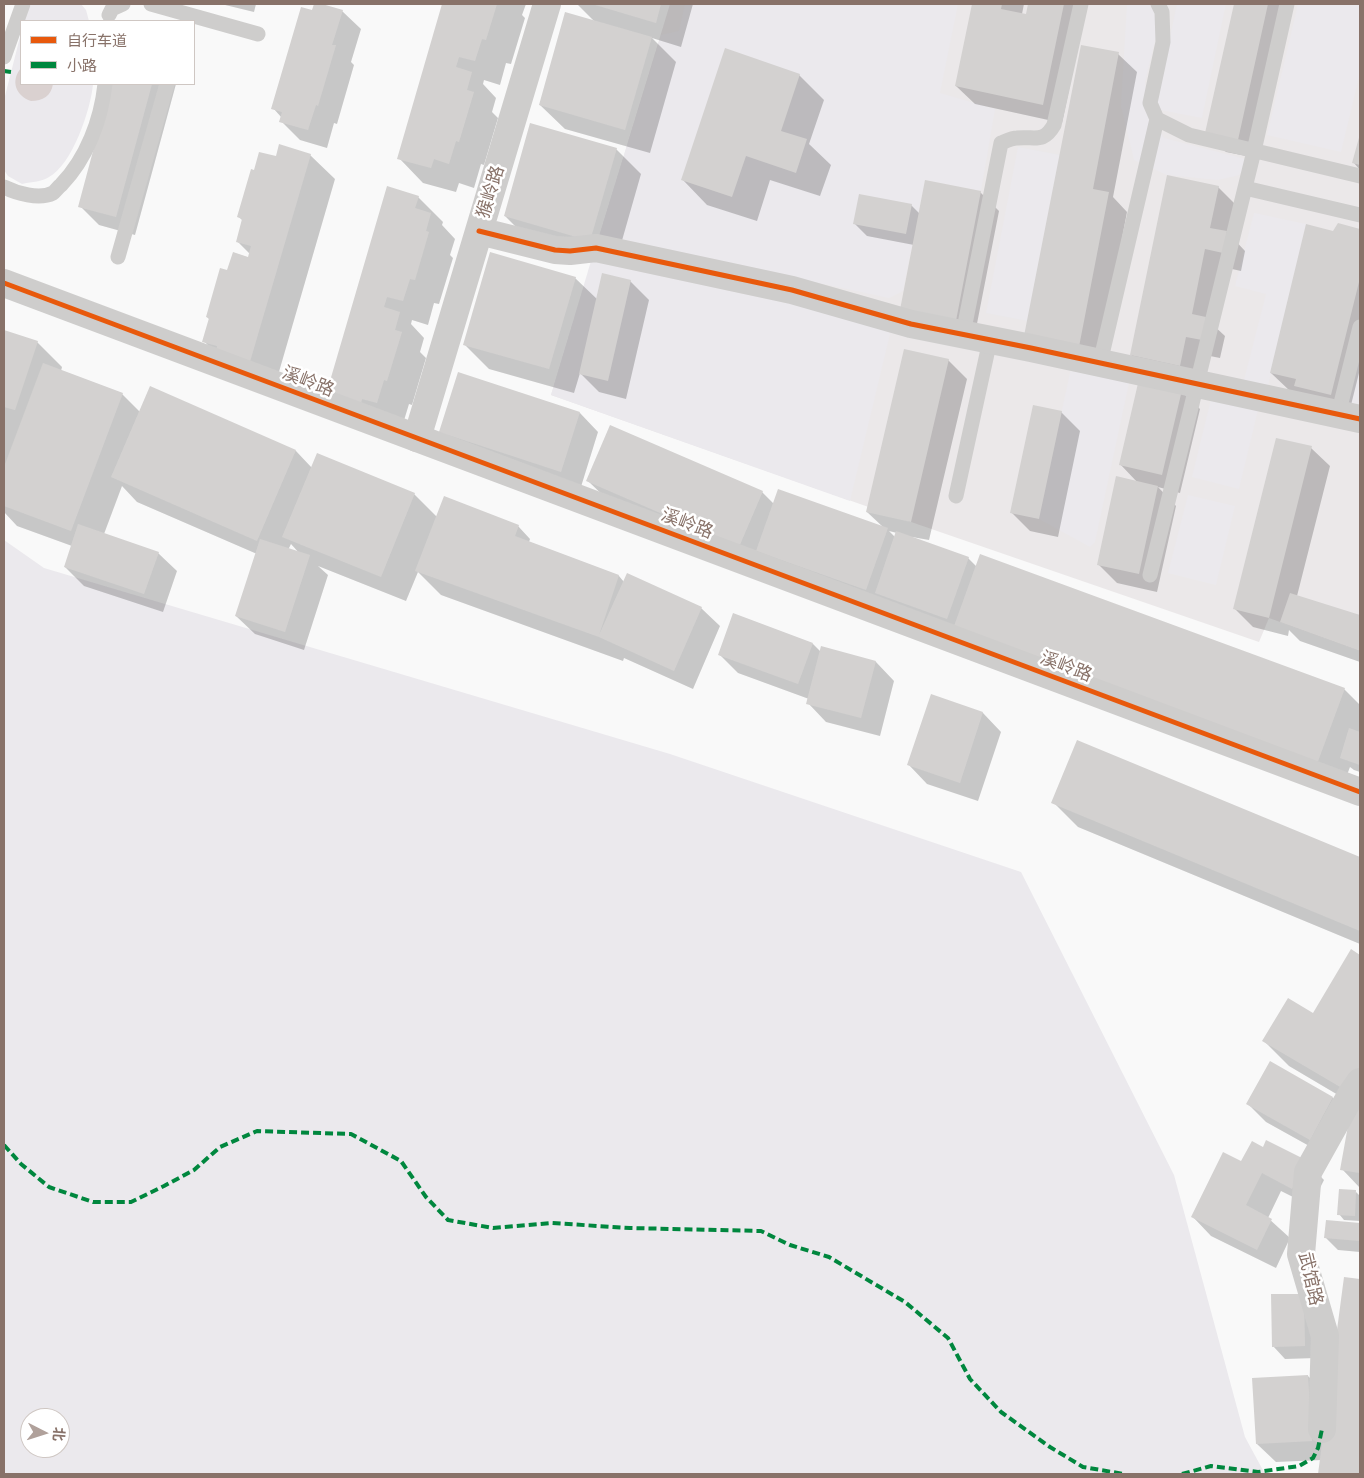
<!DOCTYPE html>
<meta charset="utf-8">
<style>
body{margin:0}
#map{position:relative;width:1364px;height:1478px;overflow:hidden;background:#f9f9f9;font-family:"PT Sans","Noto Sans SC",sans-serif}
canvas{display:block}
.frame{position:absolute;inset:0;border:5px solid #887269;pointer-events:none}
.legend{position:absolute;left:20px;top:20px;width:175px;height:65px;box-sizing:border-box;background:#fff;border:1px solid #cfc7c3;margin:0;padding:6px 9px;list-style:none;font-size:15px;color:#887269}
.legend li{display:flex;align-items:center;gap:10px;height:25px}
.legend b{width:25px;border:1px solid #cfc7c3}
.north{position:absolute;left:20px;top:1408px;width:50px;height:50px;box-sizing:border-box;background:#fff;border:1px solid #cfc7c3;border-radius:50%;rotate:95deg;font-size:14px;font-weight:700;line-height:20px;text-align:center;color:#887269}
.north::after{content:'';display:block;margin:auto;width:18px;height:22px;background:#b0a19b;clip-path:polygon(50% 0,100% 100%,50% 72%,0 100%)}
</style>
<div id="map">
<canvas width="1364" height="1478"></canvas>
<div class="frame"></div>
<ul class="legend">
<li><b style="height:6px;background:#e8590c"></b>自行车道</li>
<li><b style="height:6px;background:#00873e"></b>小路</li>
</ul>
<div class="north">北</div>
</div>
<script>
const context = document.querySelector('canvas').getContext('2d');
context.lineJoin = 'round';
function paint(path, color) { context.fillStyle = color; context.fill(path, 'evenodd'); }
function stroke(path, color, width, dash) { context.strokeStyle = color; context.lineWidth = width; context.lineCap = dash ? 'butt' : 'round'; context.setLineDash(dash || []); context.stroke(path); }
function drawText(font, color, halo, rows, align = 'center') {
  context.font = font + ' "PT Sans","Noto Sans SC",sans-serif'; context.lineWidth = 5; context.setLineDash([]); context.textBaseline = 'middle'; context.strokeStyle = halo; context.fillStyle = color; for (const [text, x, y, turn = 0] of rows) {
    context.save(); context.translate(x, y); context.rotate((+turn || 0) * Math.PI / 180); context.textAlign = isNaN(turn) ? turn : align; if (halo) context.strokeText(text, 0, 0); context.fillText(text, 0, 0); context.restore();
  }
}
paint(new Path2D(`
 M670,4H1360V651L1269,618L1259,642L911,522L551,395Z`), '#ebe8e9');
paint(new Path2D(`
 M32,4H81L86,10L89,21H24L27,9Z
 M685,4H958L940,93L995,109L981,191L925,180L903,291L889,298L599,236L661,35L679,31Z
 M1127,4H1164L1145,82L1147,113L1164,138L1249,160L1246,168L1239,175L1218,180L1167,175L1134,160L1121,106Z
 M1177,4H1226L1202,118L1155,109Z
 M1298,4H1360V73L1341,152L1267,135Z
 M21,33V84H93C91,109 72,165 49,177C41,182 30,182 22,184L8,176L4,170V100Z
 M1018,147L1060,155L1028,321L986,313Z
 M1254,213L1306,224L1268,386L1244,380L1266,294L1235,286Z
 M591,261L884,324L890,334L850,501L551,395Z
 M1360,327V407L1342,402Z
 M1072,363L1129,383L1095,542L1090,547L1039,519Z
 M1211,399L1258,410L1239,489L1192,477Z
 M1188,495L1235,506L1216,585L1168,573Z
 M4,540L44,568L670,754L1021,872L1174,1175L1245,1437L1265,1474H4ZM30,1418H60V1448H30Z`), '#ebe9ed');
paint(new Path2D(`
 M21,68V84H53C51,96 43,101 31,101C16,96 10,81 21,68Z`), '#dad1d0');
paint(new Path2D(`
 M221,4H256L254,12Z
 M315,4L342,11L361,29L351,62L354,65L337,124L334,123L327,148L300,140L281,121L282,118L273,108Z
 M443,4H526L522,15L525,18L511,64L506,63L500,85L484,80L483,84L496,98L492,112L498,118L484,165L481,164L474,188L459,183L456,192L423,183L399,158Z
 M577,4H693L681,47L652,38L676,62L650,153L565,129L540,105L595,22Z
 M973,4H1024L1022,14L1027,15L1029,4H1087L1062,123L975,104L956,86Z
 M1235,4H1290L1257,158L1226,152L1207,133Z
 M1118,54L1137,72L1113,197L1127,212L1097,370L1025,341Z
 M799,75L824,100L809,144L831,165L820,196L770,180L757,221L707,205L683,180Z
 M113,84H176L135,235L99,225L80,206Z
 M1360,136V170L1354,163Z
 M616,149L641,174L615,265L530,241L505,216Z
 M310,155L335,179L274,389L216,354L204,341L210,320L207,317L228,272L249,258L250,254L237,241L243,221L239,217L255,171L276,158Z
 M1218,187L1237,206L1231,236L1245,251L1241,271L1223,267L1212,324L1225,336L1220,358L1205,355L1199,384L1150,374L1131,355Z
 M980,192L999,211L973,344L919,333L914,245L867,236L855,224L911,205L920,214Z
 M418,197L443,222L442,225L455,239L450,255L453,258L439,304L434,303L428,325L412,320L411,324L424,338L420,352L426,358L412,405L409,404L402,427L326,398Z
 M1339,225L1360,230V369L1349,413L1290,391L1271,373L1334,232Z
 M575,278L598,300L630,281L649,300L626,399L599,392L580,373L574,393L489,369L464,344Z
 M4,331L37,342L62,367L61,371L122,394L140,412L296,451L312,468L414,494L437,517L518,526L530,539L529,542L619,576L624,582L701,608L720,626L693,689L624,658L623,661L441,595L418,572L406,601L318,566L328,575L304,650L255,634L236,616L257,554L137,502L122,486L104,534L158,553L177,571L163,612L84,586L65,567L72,546L17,526L4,512ZM291,544L300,554L288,550Z
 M948,360L967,379L929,540L912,537V538L968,558L977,567L1344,689L1360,705V772L1354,770L1350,767L1342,788L613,505L588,481L762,492L774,504L883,527L867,512ZM889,531L897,533L896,538Z
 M1181,391L1200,409L1180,493L1158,487L1176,506L1157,592L1117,583L1098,564L1138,483L1120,464Z
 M1061,412L1080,431L1058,537L1030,531L1011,512Z
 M580,413L598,432L580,490L440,432Z
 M1311,448L1330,466L1297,596L1360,616V662L1300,641L1289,630L1288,636L1253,627L1234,608Z
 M813,644L821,652L822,648L876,662L894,681L880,736L826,722L808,703L809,699L738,673L719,654Z
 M932,696L983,713L1001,732L978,801L927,784L909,765Z
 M1077,742L1360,859V944L1078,827L1053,802Z
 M1351,951L1360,956V1188L1342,1169L1350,1119L1329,1157L1266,1122L1248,1104L1270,1063L1333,1098L1351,1116L1355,1105L1289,1066L1264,1041L1313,1015Z
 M1264,1148L1305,1161L1324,1180L1311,1206L1281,1191L1268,1218L1290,1238L1276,1268L1211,1236L1193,1217Z
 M1356,1192L1360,1196V1221L1344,1220L1339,1214Z
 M1327,1222L1360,1224V1252L1338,1250L1326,1238Z
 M1345,1278L1360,1280V1474H1320L1322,1460L1276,1462L1257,1444L1308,1376L1327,1395V1408Z
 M1303,1295L1316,1358L1285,1359L1273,1346Z`), '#0003');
paint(new Path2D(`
 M314,4H322L343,10L332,45H336L318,106L316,105L308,130L279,122L282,112L271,109L301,7L312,10Z
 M442,4H497L486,40L482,39L475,61L459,57L456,67L472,72L467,90L474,92L459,142L456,141L449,164L434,159L431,168L397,159Z
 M592,4H661L656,23Z
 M972,4H1002L1001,9L1026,14L1028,4H1064L1043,105L955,86Z
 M1234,4H1268L1238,140L1205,133Z
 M565,12L652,37L625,130L539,105Z
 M1081,45L1119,52L1093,189L1109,192L1078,352L1023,341Z
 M725,48L800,74L781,131L807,139L796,173L746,156L732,197L681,180Z
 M111,84H152L116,217L78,207Z
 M530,123L617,148L590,241L504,216Z
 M1360,134V165L1352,163Z
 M279,144L311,154L249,365L215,355L217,346L202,342L209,318L206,317L220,268L227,270L233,252L248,257L251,246L236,242L242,219L237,217L251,169L254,170L259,152L276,156Z
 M1167,175L1219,186L1210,228L1227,231L1223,253L1205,249L1192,314L1206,317L1202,340L1186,337L1180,366L1130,355Z
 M925,180L981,191L955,326L899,315Z
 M387,186L419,196L415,208L431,213L426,231L429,232L415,280L410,279L403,301L387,297L384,307L400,312L395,330L402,332L387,381L384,380L377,403L362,399L360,408L325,398Z
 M859,194L912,204L906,234L853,224Z
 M1338,223L1360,229V278L1331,395L1294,386L1296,379L1270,373L1306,224L1333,231Z
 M490,252L576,277L549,369L463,345Z
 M602,273L631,280L608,381L579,374Z
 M4,330L38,341L15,410L4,407Z
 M904,349L949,359L911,522L866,512Z
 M43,363L123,393L71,531L4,506V467Z
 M458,372L580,412L561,472L439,432Z
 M1139,379L1182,390L1162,475L1119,465Z
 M150,386L296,450L257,541L111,477Z
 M1033,405L1062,411L1039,519L1010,513Z
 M610,425L763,491L739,547L586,481Z
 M1276,438L1312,446L1269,618L1233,609Z
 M317,453L415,493L381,577L282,537Z
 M1116,476L1158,486L1139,574L1097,565Z
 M778,489L888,528L866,590L756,551Z
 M444,496L519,525L515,536L619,575L599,635L627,573L702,607L674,671L599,637L415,571Z
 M78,524L159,552L144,594L64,567Z
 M896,531L969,557L947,619L875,593Z
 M260,539L310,555L285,632L235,616Z
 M980,554L1345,688L1317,764L953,629Z
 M1290,593L1360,615V651L1280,622Z
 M733,613L813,643L798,684L718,655Z
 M821,646L876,661L861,718L806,704Z
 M931,694L983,712L960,783L907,765Z
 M1349,728L1360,732V765L1340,758Z
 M1077,740L1360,857V931L1051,803Z
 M1351,949L1360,955V1069L1347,1091L1262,1041L1288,998L1313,1013Z
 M1270,1061L1333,1097L1310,1140L1246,1104Z
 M1360,1095V1173L1340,1170L1351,1109Z
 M1266,1140L1306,1160L1292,1189L1262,1173L1246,1205L1272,1219L1257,1250L1191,1217L1223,1152L1241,1161L1252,1141L1263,1147Z
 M1339,1189L1356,1190L1355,1216L1337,1215Z
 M1326,1220L1360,1223V1241L1324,1238Z
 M1344,1277L1360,1279V1474H1318Z
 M1271,1294H1304L1305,1346L1272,1347Z
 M1308,1375L1312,1441L1256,1444L1252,1378Z`), '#d3d1d0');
stroke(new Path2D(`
 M151,4L258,34
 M1158,4L1162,12L1163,42L1150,103L1157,119L1189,135L1360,176
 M109,15L112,9L123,4
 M4,57L23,4
 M4,187C16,193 39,200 53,193C55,192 58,187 61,185C87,158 101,120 105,84
 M1245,188L1360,215
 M118,257L167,84
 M963,334L1001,143C1006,141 1012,138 1017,138C1035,136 1043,144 1054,125L1081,4
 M1100,363L1157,119
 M1338,415L1360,327
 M956,496L990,340
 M1150,575L1254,151L1287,4`), '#cecdcc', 15);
stroke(new Path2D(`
 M479,231L555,250L570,251L596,248L792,290L911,324L1031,348L1360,419
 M417,438L547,4
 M1322,1429L1325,1336L1301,1254L1308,1172L1351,1095L1360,1082`), '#cecdcc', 28);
stroke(new Path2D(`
 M4,283L1360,792`), '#cecdcc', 28);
stroke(new Path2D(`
 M4,71L11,72
 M4,1145L21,1164L49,1187L93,1202H131L164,1186L194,1170L220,1147L257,1131L351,1134L401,1161L426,1197L448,1220L493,1228L551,1223L630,1228L761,1231L790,1245L829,1257L905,1302L948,1338L970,1379L1001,1412L1050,1447L1083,1467L1124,1474
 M1182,1474L1211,1466L1258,1472L1299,1466L1313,1458L1318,1448L1322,1429`), '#00873e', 4, [8, 4]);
stroke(new Path2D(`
 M479,231L555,250L570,251L596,248L792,290L911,324L1031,348L1360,419
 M4,283L1360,792`), '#e8590c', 5);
drawText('18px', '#887269', '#fff', [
 ["猴岭路",491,192,-73],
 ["溪岭路",308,382,21],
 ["溪岭路",687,524,21],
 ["溪岭路",1066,667,21],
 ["武馆路",1310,1279,77]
]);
</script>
